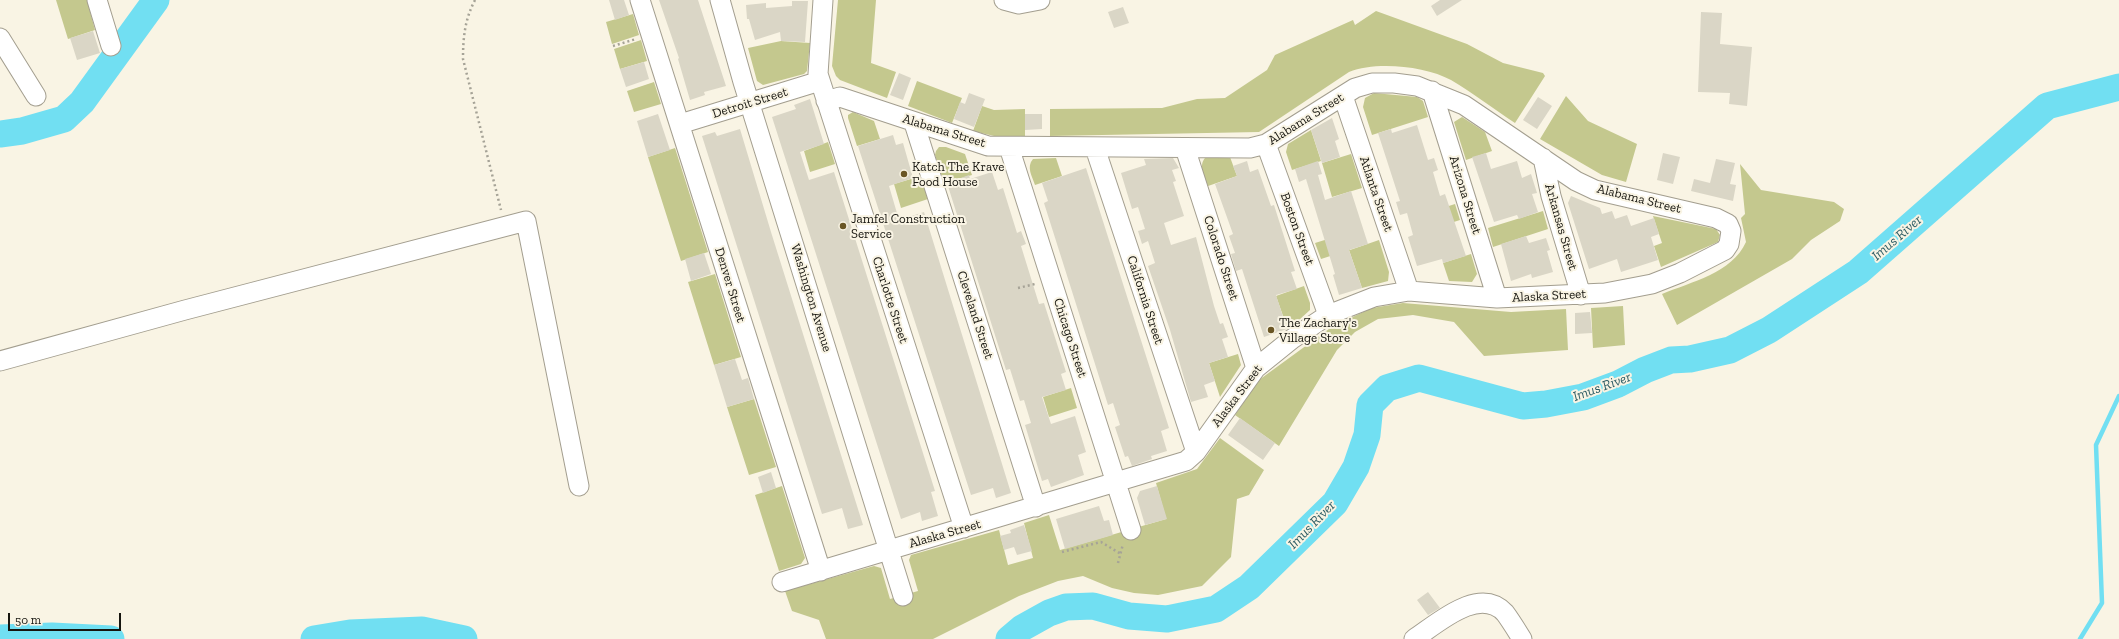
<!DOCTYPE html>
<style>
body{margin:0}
#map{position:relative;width:2119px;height:639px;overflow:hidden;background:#f9f4e4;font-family:"Zilla Slab",serif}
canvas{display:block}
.scale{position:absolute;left:8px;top:613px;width:113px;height:18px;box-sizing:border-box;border:2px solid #16150f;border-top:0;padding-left:5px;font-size:12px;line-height:14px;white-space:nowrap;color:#16150f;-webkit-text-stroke:3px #f9f4e4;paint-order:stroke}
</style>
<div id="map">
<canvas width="2119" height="639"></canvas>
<div class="scale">50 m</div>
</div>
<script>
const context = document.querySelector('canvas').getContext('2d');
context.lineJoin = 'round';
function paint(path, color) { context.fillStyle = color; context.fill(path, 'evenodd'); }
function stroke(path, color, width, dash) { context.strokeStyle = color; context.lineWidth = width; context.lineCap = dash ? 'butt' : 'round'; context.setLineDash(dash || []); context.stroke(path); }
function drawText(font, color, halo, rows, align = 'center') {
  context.font = font + ' "Zilla Slab",serif'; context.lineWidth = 4; context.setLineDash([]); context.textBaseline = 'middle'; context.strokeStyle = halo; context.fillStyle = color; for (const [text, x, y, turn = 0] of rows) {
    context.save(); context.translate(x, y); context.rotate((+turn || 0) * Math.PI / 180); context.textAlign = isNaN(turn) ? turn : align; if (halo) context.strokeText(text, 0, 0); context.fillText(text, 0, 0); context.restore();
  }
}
paint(new Path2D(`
 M56,0H87L95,30L68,39Z
 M838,0H876L871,63L896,72L887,98L840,80L836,76L832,66Z
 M1376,11L1467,44L1503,63L1543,73L1545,76L1515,123C1494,109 1473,93 1451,80C1425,66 1376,61 1349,72L1259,132L1050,136V109L1162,108L1197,99L1225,98L1267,70L1275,55L1353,20L1355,25Z
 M633,14L639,35L612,44L606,22Z
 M641,40L647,61L620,69L614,49Z
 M781,41L810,43L807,71L804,74L763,85L757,81L748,48Z
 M917,81L962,98L952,123L908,106Z
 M654,82L661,104L634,112L627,91Z
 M1374,93L1417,97L1423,101L1428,117L1372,135L1363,107L1365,98Z
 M1566,96L1588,121L1637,144L1626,182L1602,175L1540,139Z
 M982,106L994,110L1025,109V136H994L973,131Z
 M853,112L874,121L880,139L857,146L848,118V115Z
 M1462,117L1485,132L1492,151L1466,160L1454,122Z
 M1311,130L1321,161L1292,170L1286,152L1288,144Z
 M828,142L835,164L810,172L804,151Z
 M939,147H946L965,154L972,175L944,183L935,155L936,151Z
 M675,148L708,252L681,261L648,157Z
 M1351,154L1362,188L1332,197L1322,163Z
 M1230,157L1237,176L1208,186C1205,177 1198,166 1205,158Z
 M1056,158L1062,176L1035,185C1032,176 1026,167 1033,159Z
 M1740,164L1761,190L1834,202L1844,209L1840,221L1811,240L1792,259L1677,325L1662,294C1691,282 1732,273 1746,242L1741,218L1745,214Z
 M921,176L928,199L901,208L894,184Z
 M1455,204L1460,220L1432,229L1427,213Z
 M1543,211L1548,229L1493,247L1488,228Z
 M1653,216L1716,229L1720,235L1718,242L1661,267L1654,246L1662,243Z
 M1344,234L1350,250L1379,240L1389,272L1388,281L1362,288L1349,250L1321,259L1315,243Z
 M1471,254L1477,274L1472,282L1449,281L1443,263Z
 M715,274L741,357L714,365L688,282Z
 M1304,286L1310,303V310L1288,330L1276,296Z
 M1403,303L1511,312L1566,309L1568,350L1484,356L1454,322L1413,315L1378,319L1355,332L1337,350L1279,446L1235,415L1259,380L1333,326L1372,308Z
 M1623,306L1625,345L1593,348L1591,308Z
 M1238,354L1241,365L1220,397L1209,363Z
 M1071,388L1077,408L1049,417L1043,397Z
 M754,399L776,467L749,475L727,407Z
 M1220,438L1264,470L1249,495L1237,499L1231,557L1202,586L1158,595L1134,593L1112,588L1083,576L1058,581L1019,596L933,639H826L819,620L792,611L785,591L874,566L881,568L890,599L918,591L909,560L911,555L999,530L1008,565L1033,558L1024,523L1049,515L1060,550L1166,519L1156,483L1197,469Z
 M782,486L805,558L801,564L779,571L755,495Z`), '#c4c88e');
stroke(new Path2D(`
 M2080,639L2102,603L2096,445L2119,396`), '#71dff2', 4.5);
stroke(new Path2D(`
 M0,134L22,131L64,119L82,102L156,0
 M0,638L52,636L111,639
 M314,639L350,633L422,630L464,639
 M1009,639L1022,628L1049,613L1066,607L1093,606L1129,616L1167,619L1216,609L1249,587L1335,503L1356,467L1367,435L1370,405L1387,388L1419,378L1523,406L1546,404L1583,397L1618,384L1645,370L1671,360L1690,359L1730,350L1769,330L1858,272L2047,106L2119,87`), '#71dff2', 27);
paint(new Path2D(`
 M609,0H624L629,15L615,20Z
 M659,0H698L726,86L704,92L705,95L690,100L678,59L679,58Z
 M1440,0H1462L1437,16L1431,6Z
 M792,1H808L805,42L781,41L780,32L755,40L749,19H747L746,5L766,3V8L792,6Z
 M1123,7L1129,23L1114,28L1108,12Z
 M1701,12L1722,13L1720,44L1752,47L1747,106L1729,104L1730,93L1698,92Z
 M93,31L100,53L77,60L70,38Z
 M644,62L649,79L626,87L620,69Z
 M899,73L911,78L903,100L890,95Z
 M969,93L985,99L974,127L954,119L960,102L965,104Z
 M1538,97L1552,106L1537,129L1523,120Z
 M810,99L824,144L800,152L809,180L834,172L935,491L931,492L938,516L922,521L920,512L901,519L772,117L796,109L794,105Z
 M658,114L670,150L648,157L637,121Z
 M1025,114H1042V129L1025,130Z
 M1332,118L1339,139L1335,141L1340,157L1322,163L1311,130Z
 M1417,125L1428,160L1434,158L1438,170L1433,172L1440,196L1445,194L1466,256L1443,263L1442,259L1417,266L1408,237L1413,235L1407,213L1400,215L1396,202L1400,201L1378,133L1391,129L1392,133Z
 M740,129L771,232L863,525L848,529L842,508L822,514L702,136L715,132L717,136Z
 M893,135L896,145L903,143L913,178L889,186L899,220L924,212L1011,493L996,498L993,488L971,495L858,146Z
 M1486,153L1491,169L1517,161L1522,178L1531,174L1537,193L1532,194L1538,212L1519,219L1517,215L1494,222L1472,157Z
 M1663,153L1680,157L1673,184L1657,180Z
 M1173,158L1179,168L1172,170L1176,181L1173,182L1184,216L1164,223L1171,245L1196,237L1214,306L1220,324L1223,323L1228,337L1222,339L1228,357L1209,363L1215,381L1204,385L1208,397L1191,402L1170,330L1148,266L1155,263L1148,241L1142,244L1138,231L1145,229L1138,207L1132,209L1121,173L1146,165L1144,159Z
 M1716,159L1735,163L1730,184L1736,185L1733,201L1691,191L1694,179L1710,183Z
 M1247,161L1250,172L1258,169L1271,206L1274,205L1295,271L1291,272L1297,289L1276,295L1287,329L1264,337L1242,269L1236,271L1231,254L1235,253L1229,236L1233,234L1215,184L1237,176L1233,166Z
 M1318,161L1322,174L1318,175L1325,200L1351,191L1368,244L1349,250L1362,288L1339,295L1333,275L1335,274L1306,179L1299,182L1295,169Z
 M1086,168L1169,428L1161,431L1167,451L1151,456L1152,459L1132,466L1128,456L1125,457L1115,427L1120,425L1113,403L1108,405L1044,203L1048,201L1042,183Z
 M992,172L998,190L1003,188L1017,233L1021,231L1026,244L1021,246L1039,304L1044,303L1066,372L1061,374L1066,390L1042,397L1051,424L1075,416L1086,452L1078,455L1084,475L1051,487L1048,479L1042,481L1025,425L1031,423L1024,400L1020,401L1010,369L1006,370L947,183L969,175L970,179Z
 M1571,196L1600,208L1602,214L1612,211L1615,219L1627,215L1631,226L1654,218L1659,234L1651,237L1658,260L1621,272L1617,259L1589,269L1568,203Z
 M1526,236L1529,243L1546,238L1550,250L1547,251L1553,272L1532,278L1531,274L1511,281L1501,244Z
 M704,253L711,274L691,281L685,259Z
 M1590,312L1592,333L1575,334V313Z
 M735,359L742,380L748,378L754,399L727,407L714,365Z
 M1240,418L1275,443L1263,460L1228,435Z
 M771,472L776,488L763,493L758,477Z
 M1157,486L1167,519L1145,525L1137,498L1140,491Z
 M1099,506L1104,521L1109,520L1113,535L1065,549L1056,519Z
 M1024,525L1032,551L1017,555L1014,547L1004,550L1000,536L1011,533L1010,530Z
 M1428,592L1440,608L1428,615L1417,600Z`), '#dad6c6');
const minor = new Path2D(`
 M97,0L111,46
 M640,0L821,571
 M720,0L743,82L903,596
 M823,0L818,74L964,528
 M1004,0L1019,4L1040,0
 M0,38L36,96
 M1432,91L1497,298
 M1343,96L1409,291
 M914,123L1036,507
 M680,124L820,81
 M1266,144L1328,315
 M1009,147L1131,530
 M1095,148L1196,452
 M1185,148L1256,368
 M1543,158L1551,196L1581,295
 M0,361L185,310L526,221L579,486
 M782,582L1186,461L1196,452L1256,368L1292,339L1328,315L1374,297L1409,291L1497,298L1605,293L1652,284L1680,273L1725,250L1729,244L1731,231L1728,224L1716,218L1595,190L1576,181L1464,105L1417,86L1394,83H1372L1355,88L1266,144L1250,148L988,146L840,97L826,101
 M1414,639C1437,624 1479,585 1505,613C1511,621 1517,631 1522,639`);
stroke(minor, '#a39e8f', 21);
stroke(new Path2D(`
 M475,0C465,19 463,37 463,59L501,210
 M613,46L636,39
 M1018,288L1035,284
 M1062,552L1101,542L1121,554
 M1118,563L1123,544`), '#a6a397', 2.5, [2, 3]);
stroke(minor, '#fff', 19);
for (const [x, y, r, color] of [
 [904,174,4,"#6a5625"],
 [843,226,4,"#6a5625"],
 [1271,330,4,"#6a5625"]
]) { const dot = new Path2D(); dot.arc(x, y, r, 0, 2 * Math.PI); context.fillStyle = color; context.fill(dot); stroke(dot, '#f9f4e4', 1.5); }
drawText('13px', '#16150f', '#f9f4e4', [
 ["Detroit Street",750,103,-17],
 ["Alabama Street",1306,119,-32],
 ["Alabama Street",944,131,17],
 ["Atlanta Street",1376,194,71],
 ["Arizona Street",1465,195,73],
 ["Alabama Street",1639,199,14],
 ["Arkansas Street",1561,227,74],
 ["Boston Street",1297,229,70],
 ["Colorado Street",1221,258,72],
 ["Denver Street",730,285,73],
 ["Alaska Street",1549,296,-3],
 ["Washington Avenue",811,298,73],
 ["Charlotte Street",890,300,72],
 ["California Street",1145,300,72],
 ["Cleveland Street",975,315,72],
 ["Chicago Street",1070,338,72],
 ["Alaska Street",1237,396,-53],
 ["Alaska Street",945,534,-16]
]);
drawText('13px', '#16150f', '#f9f4e4', [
 ["Katch The Krave",912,167],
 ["Food House",912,182],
 ["Jamfel Construction",851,219],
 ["Service",851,234],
 ["The Zachary's",1279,323],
 ["Village Store",1279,338]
], 'left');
drawText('italic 14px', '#2d5c65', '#f9f4e4', [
 ["Imus River",1897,238,-41],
 ["Imus River",1602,387,-20],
 ["Imus River",1312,525,-46]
]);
</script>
